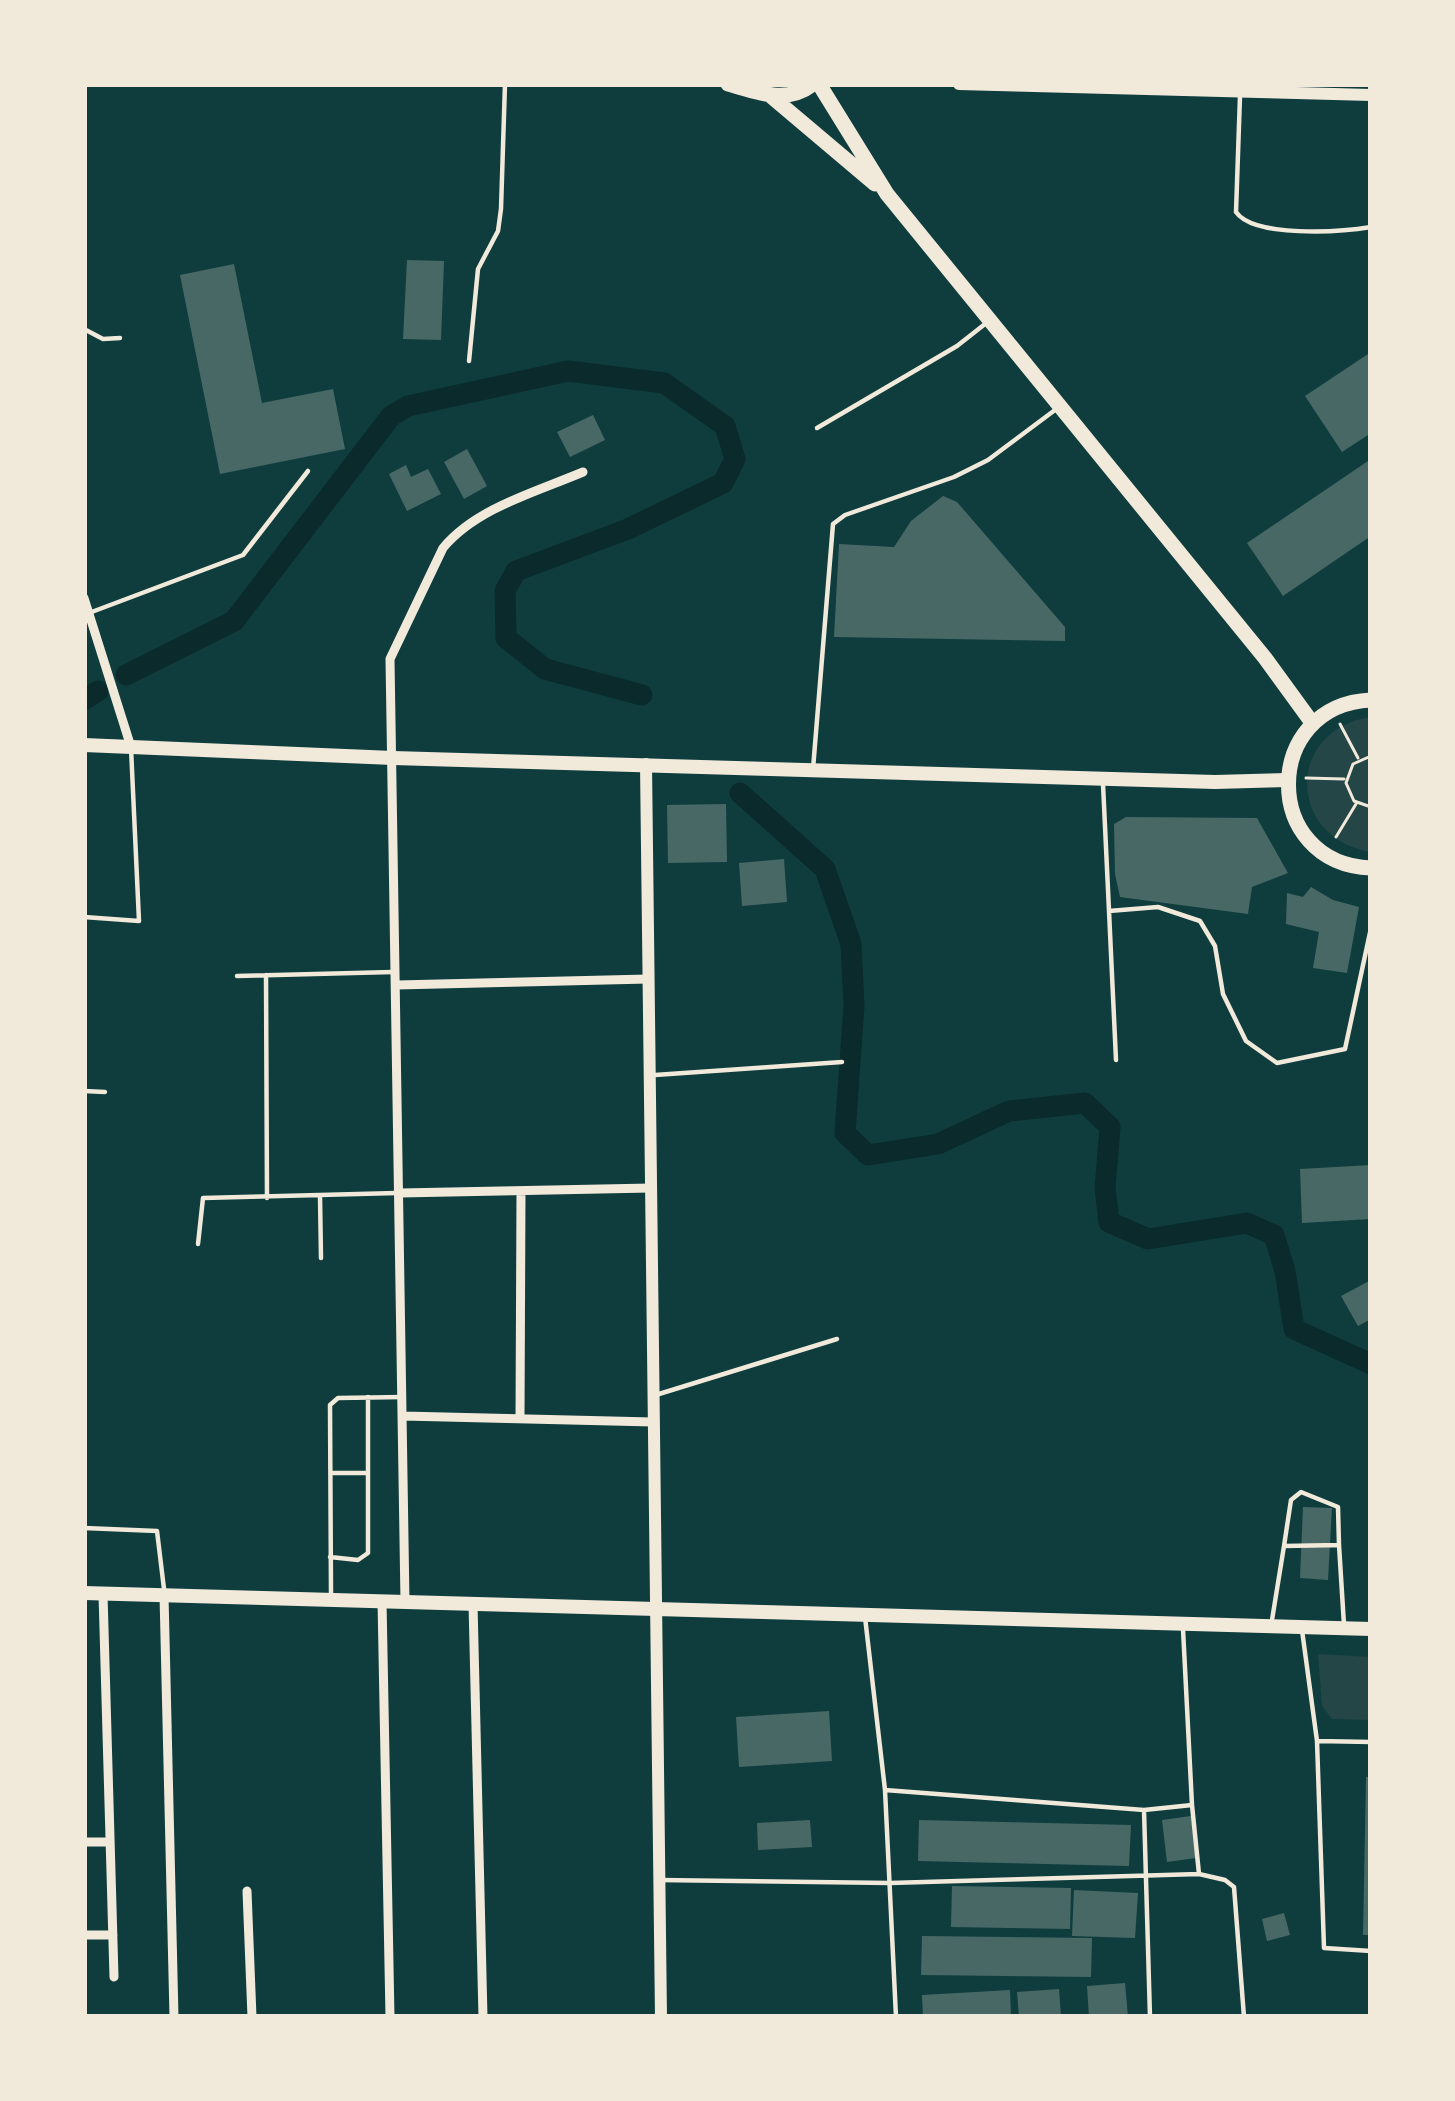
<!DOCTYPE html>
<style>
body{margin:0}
#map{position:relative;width:1455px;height:2101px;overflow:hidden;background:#0f3d3e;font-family:"Source Sans 3",sans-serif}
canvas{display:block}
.frame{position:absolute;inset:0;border:87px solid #f1e9da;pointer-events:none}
</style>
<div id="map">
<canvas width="1455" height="2101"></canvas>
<div class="frame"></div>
</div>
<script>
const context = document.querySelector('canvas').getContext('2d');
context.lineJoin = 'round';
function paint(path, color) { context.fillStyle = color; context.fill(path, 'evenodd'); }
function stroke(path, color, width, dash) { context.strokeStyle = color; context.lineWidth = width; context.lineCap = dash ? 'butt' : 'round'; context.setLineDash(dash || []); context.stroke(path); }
paint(new Path2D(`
 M1371,717V852C1286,838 1286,729 1371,717Z
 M1318,1654L1371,1657V1720L1332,1719L1322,1706Z`), '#244646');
stroke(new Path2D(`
 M126,675L234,621L391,416L408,406L568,371L664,383L725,426L735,459L723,483L628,529L516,571L505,591L506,638L545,669L642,695
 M84,700L98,691
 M740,793L825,869L851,944L854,1006L845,1133L868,1155L938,1144L1009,1111L1085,1103L1110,1127L1105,1188L1109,1222L1148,1239L1247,1223L1274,1235L1285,1271L1294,1329L1371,1364`), '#0a2a2b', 21);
paint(new Path2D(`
 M407,260L444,261L441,340L403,339Z
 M234,264L262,403L333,389L345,449L220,474L180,275Z
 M1371,352V433L1342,452L1305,396Z
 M593,415L605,440L570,457L557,432Z
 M467,449L487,486L464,499L444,462Z
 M1371,459V536L1283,596L1247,543Z
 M406,465L411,477L428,469L441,494L407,511L389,474Z
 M943,496L957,502L1065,627V641L834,637L839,544L894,547L911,521Z
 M726,804L727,862L668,863L667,805Z
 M1126,817L1257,818L1288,873L1252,887L1248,914L1120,897L1115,874L1114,824Z
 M784,859L787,902L742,906L739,863Z
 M1311,887L1333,900L1359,907L1347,973L1313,968L1319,932L1286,924L1287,893L1303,897Z
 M1371,1165V1219L1302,1223L1300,1169Z
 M1371,1280V1319L1358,1326L1341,1296Z
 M1303,1507L1332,1508L1328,1580L1300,1578Z
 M829,1711L832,1761L739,1767L736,1717Z
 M1366,1777H1371V1935H1363Z
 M1191,1816L1196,1858L1167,1862L1162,1820Z
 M810,1820L812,1847L758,1850L757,1823Z
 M919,1820L1131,1825L1129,1866L918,1861Z
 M952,1886L1071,1888L1070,1929L951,1927Z
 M1074,1890L1138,1893L1135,1938L1072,1936Z
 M1284,1913L1290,1935L1267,1941L1262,1919Z
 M922,1936L1092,1938L1091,1977L921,1975Z
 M1125,1983L1128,2017H1089L1087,1986Z
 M1059,1989L1061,2017H1019L1017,1992Z
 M1010,1990L1011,2017H923L922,1995Z`), '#486865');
stroke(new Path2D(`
 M1340,724L1358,758
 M1371,756L1353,764L1346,783L1354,801L1371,807
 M1306,778L1344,779
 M1336,837L1356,804`), '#f1e9da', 3);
stroke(new Path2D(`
 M1240,96L1236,212C1254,238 1341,232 1371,227
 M84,329L103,339L120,338
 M469,361L478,269L498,231L501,209L505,84
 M817,428L957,346L985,324
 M89,613L243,555L308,471
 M813,769L833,524L845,515L954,477L988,460L1055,410
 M1103,784L1109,911L1158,907L1200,921L1215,946L1223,994L1246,1041L1277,1063L1345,1049L1371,928
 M1109,911L1116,1060
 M84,917L139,921L131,748
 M266,975L267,1198
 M237,976L393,972
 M655,1075L842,1062
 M84,1091L105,1092
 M320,1196L321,1258
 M198,1244L203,1198L397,1193
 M659,1394L837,1339
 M331,1473H367
 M84,1528L157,1531L164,1589
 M1284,1546L1291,1500L1301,1492L1338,1507L1339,1545
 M330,1557L358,1560L368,1553V1397
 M331,1594L330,1405L338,1398L403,1397
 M865,1617L885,1790
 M1272,1620L1284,1546L1339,1545L1344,1625
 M1302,1630L1317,1741L1324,1948L1371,1951
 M1317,1741L1371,1742
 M1192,1805L1199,1874
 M1144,1810L1150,2017
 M659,1880L890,1883L1199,1874L1225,1880L1234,1887L1244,2017
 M896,2017L885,1790L1144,1810L1192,1805L1183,1629`), '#f1e9da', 4.5);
stroke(new Path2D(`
 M84,598L131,747
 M397,985L648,979
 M400,1193L651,1188
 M403,1416L653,1422
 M520,1419L521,1192
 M103,1594L114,1977
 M164,1595L174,2017
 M382,1601L390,2017
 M405,1602L390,659L443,548C476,508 536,492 583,472
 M473,1604L483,2017
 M84,1842H110
 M247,1891L252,2017
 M84,1935H113`), '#f1e9da', 9);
stroke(new Path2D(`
 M959,84L1371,95
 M646,764L661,2017`), '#f1e9da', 12);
stroke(new Path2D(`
 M84,745L393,758L1215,782L1287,780
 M84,1593L1371,1629`), '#f1e9da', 14);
stroke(new Path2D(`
 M728,84C757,92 786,105 813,84
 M819,84L887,194L1265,658L1313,724
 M772,97L875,184
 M1371,700C1261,705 1261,864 1371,868`), '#f1e9da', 15);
</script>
